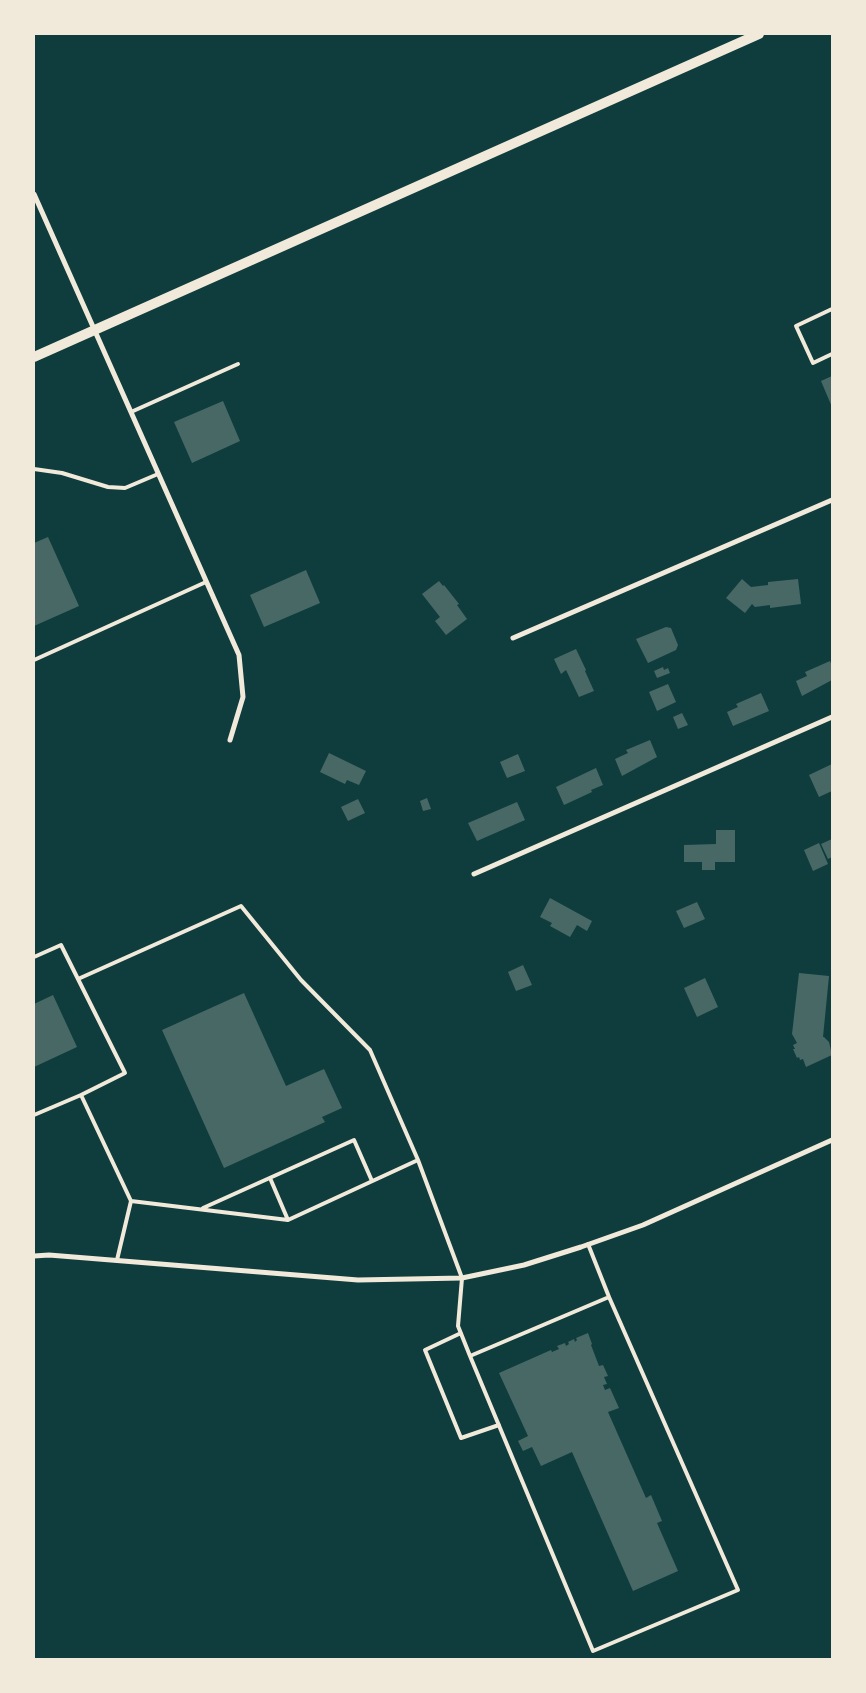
<!DOCTYPE html>
<style>
body{margin:0}
#map{position:relative;width:866px;height:1693px;overflow:hidden;background:#0f3d3e;font-family:"Golos Text",sans-serif}
canvas{display:block}
.frame{position:absolute;inset:0;border:35px solid #f1e9da;pointer-events:none}
</style>
<div id="map">
<canvas width="866" height="1693"></canvas>
<div class="frame"></div>
</div>
<script>
const context = document.querySelector('canvas').getContext('2d');
context.lineJoin = 'round';
function paint(path, color) { context.fillStyle = color; context.fill(path, 'evenodd'); }
function stroke(path, color, width, dash) { context.strokeStyle = color; context.lineWidth = width; context.lineCap = dash ? 'butt' : 'round'; context.setLineDash(dash || []); context.stroke(path); }
paint(new Path2D(`
 M832,376V407L821,381Z
 M223,401L240,441L192,463L174,422Z
 M48,537L79,606L34,626V543Z
 M306,570L320,603L264,627L250,595Z
 M742,579L751,587L768,585V582L798,579L801,604L770,608V605L755,607L752,604L745,613L726,598Z
 M439,581L443,586L444,585L459,604L457,605L467,619L446,635L435,621L440,617L422,594Z
 M666,627L671,628L678,645L676,650L648,663L636,639Z
 M576,649L586,670L585,671L594,691L579,697L566,670L561,674L554,659Z
 M830,661L832,666V680L802,696L796,681L807,676L805,672Z
 M663,667L664,670L668,668L670,673L657,678L654,671Z
 M668,684L676,702L657,711L649,692Z
 M761,693L769,711L733,726L727,712L738,707L736,704Z
 M682,713L688,725L678,729L673,717Z
 M650,740L657,757L622,776L615,759L628,753L626,750Z
 M329,753L366,771L359,785L347,780L345,784L320,772Z
 M518,754L525,771L507,778L500,762Z
 M832,764V791L819,797L809,775Z
 M596,768L603,785L591,790L592,792L564,805L556,787Z
 M427,798L431,809L423,811L420,801Z
 M358,799L365,813L348,821L341,807Z
 M517,802L525,820L477,841L468,823Z
 M716,830H735V862H715V870H702V862H684V845L716,844Z
 M832,839V857L828,859L821,844Z
 M819,843L828,864L813,871L804,850Z
 M550,898L592,921L587,931L577,925L570,937L550,926L552,923L540,917Z
 M697,902L705,919L684,928L676,911Z
 M523,965L532,985L516,991L508,972Z
 M799,973L829,976L823,1037H824L829,1042L832,1055L806,1067L803,1059L800,1060L799,1057L797,1058L793,1049H795L793,1045L797,1043L792,1034Z
 M705,978L718,1007L697,1017L684,988Z
 M244,993L286,1086L324,1069L342,1108L322,1117L325,1122L224,1168L162,1030Z
 M53,995L77,1047L34,1067V1004Z
 M588,1333L592,1344L591,1345L599,1366L603,1365L608,1376L604,1377L607,1384L603,1385L605,1390L610,1388L619,1408L608,1412L646,1498L651,1495L662,1521L657,1523L678,1571L633,1591L572,1452L541,1466L532,1447L523,1451L518,1441L528,1436L499,1373L551,1350L552,1352L559,1349L557,1346L565,1343L566,1346L569,1344L568,1342L574,1339L575,1342L577,1340L576,1338Z`), '#486865');
stroke(new Path2D(`
 M832,309L796,326L813,363L832,354
 M131,412L238,364
 M34,469L62,473L108,487L125,488L158,474
 M34,660L206,582
 M34,957L61,945L78,979L241,906L301,980L370,1050L418,1160
 M78,979L125,1073L81,1095
 M34,1115L81,1095L131,1201
 M270,1178L288,1220
 M203,1208L354,1140L372,1181
 M117,1260L131,1201L288,1220L418,1160L462,1278L458,1326L470,1356L609,1297L588,1244
 M461,1333L425,1350L461,1438L499,1425
 M470,1356L593,1651L738,1590L609,1297`), '#f1e9da', 4);
stroke(new Path2D(`
 M34,194L239,655L243,697L230,740
 M513,638L832,500
 M474,874L832,717
 M34,1256L49,1255L358,1280L462,1278L524,1265L581,1247L643,1225L832,1140`), '#f1e9da', 5);
stroke(new Path2D(`
 M34,357L759,34`), '#f1e9da', 10);
</script>
